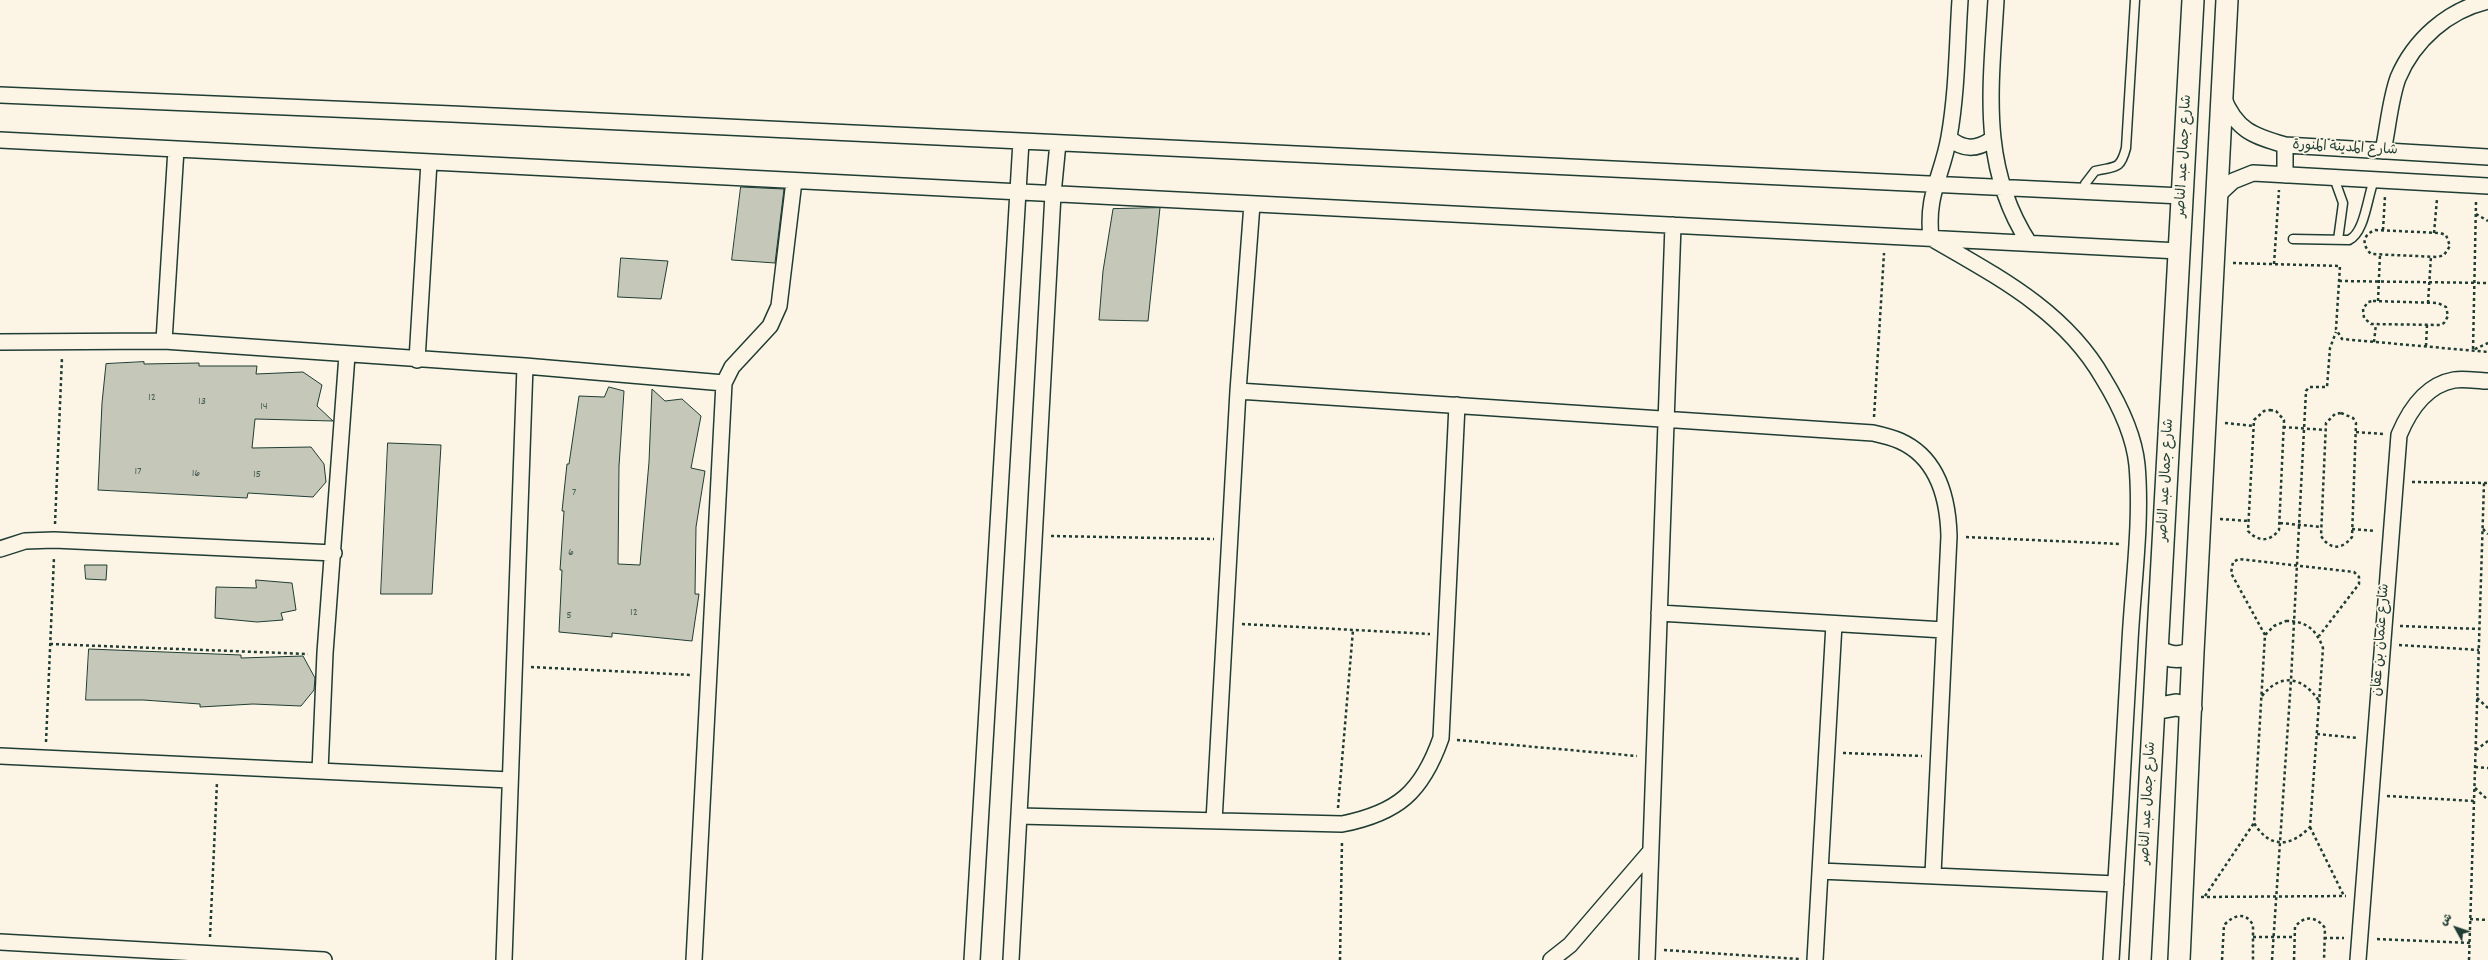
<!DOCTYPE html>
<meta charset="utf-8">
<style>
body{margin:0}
#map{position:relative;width:2488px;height:960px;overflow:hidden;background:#fcf5e5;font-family:Dekko,"Playpen Sans Arabic",sans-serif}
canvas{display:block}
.north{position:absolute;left:2436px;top:908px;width:40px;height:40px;-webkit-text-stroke:3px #fcf5e5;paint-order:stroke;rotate:310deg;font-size:11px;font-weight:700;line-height:16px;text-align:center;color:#1f3d34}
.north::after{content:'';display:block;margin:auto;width:14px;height:18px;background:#1f3d34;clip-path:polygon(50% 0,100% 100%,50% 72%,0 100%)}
</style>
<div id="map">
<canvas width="2488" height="960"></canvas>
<div class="north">ش</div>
</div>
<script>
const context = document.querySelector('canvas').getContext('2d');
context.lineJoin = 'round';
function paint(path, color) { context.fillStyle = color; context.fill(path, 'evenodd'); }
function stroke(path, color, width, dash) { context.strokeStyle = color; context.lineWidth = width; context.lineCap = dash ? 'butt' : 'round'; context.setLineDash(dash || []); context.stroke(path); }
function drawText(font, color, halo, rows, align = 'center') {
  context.font = font + ' Dekko,"Playpen Sans Arabic",sans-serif'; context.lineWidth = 3.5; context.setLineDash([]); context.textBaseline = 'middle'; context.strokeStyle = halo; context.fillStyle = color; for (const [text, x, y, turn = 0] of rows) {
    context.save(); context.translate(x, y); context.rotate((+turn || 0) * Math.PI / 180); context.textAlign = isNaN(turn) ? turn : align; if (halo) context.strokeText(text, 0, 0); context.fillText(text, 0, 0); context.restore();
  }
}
const building = new Path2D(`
 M741,187L784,189L775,263L732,260Z
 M1160,208L1148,321L1099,320L1103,271L1113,209Z
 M621,258L668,261L661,299L618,297Z
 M144,362V364L199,363V366H257L256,374L303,372L322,385L317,406L333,421L255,419L252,448L311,447L324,464L326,482L313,497L248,493L247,498L98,490L102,403L106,364Z
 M609,387L624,391L619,466L618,564L640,565L649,462L652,389L665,401L682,399L701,416L691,468L705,471L696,527L695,594H699L692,641L612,633V637L559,632L562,570H560L564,511H562L567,464H569L579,396L604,397Z
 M388,443L441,445L432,594H381Z
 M85,565H107L106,580L86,579Z
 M256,580L292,583L296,610L281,613L283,620L257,622L215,618L216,587L256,588Z
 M89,649L241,655V658L303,656L315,678L314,690L301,706L253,704L200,707V704L143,700H86Z`);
paint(building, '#c5c7b9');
stroke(building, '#1f3d34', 1);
const service = new Path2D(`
 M2334,178L2343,203L2338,240
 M2085,192V184L2095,171C2115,166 2120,171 2126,148L2135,0
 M2293,239L2349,240C2365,232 2367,198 2374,180`);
const minor = new Path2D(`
 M1960,0C1957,46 1957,92 1949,137C1942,177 1926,194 1931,238C1996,276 2064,310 2103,378C2119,404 2134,435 2137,465C2142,522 2133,584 2130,641C2124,747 2118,854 2111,960
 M1996,0C1991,87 1979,166 2029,243
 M0,95L452,114L2182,196
 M2223,97C2236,130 2253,136 2285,145L2488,157
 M1949,138C1963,150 1977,150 1992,139
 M0,140L2179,251
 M2383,151C2388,128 2390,100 2398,78C2414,40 2448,10 2488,1
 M2285,175V145
 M2218,195L2233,181L2253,173L2488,186
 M164,341L176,149
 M0,342L164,341L525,366L724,383
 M417,360L429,162
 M1238,391L1873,433C1882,435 1891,437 1900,441C1938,458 1948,498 1949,536L1933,874
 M0,549L25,541L54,540L334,553
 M1659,613L1944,630
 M0,756L510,780
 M320,771L325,653L347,355
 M1019,816L1342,824C1398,813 1422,792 1441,738L1457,405
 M1214,821L1238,391L1252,204
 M1820,871L2116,884
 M0,942L324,960
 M504,960L525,366
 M694,960L724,383L732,367L770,326L779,306L794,181
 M972,960L1021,141
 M1011,960L1053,194L1058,143
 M1551,960L1570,945L1650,852
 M1647,960L1673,225
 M1815,960L1834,624
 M2358,960L2399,435C2409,411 2426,385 2454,380C2464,378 2478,381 2488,381`);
const secondary = new Path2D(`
 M2157,650C2169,658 2180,659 2193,652
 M2154,709L2176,705L2191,708
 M2140,960L2193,0
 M2179,960L2193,652L2227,0`);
stroke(service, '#1f3d34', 11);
stroke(minor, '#1f3d34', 18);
stroke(secondary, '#1f3d34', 24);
stroke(new Path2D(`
 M2476,202L2473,350L2488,343
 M2476,214L2488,221
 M2375,230L2440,233L2446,235L2450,246L2444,255L2438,257L2371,254C2361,244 2363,235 2375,230Z
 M2383,230L2385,196
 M2434,233L2437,199
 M2233,263L2340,266L2336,329L2342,339L2488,352
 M2274,264L2279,190
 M2339,281L2488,283
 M2373,301L2438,303L2446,307L2448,316L2444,323L2440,325L2371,324L2364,318L2363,309L2368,302Z
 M2378,301L2380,254
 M2428,303L2431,256
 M2374,342L2376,324
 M2426,346L2427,325
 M2270,410L2276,411L2284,420L2279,530C2270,542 2258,542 2248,531L2254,420L2264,411Z
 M2341,413L2353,418L2356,423L2352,537C2342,550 2330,550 2321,536L2326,423L2335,414Z
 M1874,417L1884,253
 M2225,423L2254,426
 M2283,427L2326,430
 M2356,432L2383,434
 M2412,482L2488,483
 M2220,519L2249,521
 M2280,523L2322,527
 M55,524L62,357
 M2352,529L2375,531
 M2483,529L2488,534
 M1051,536L1214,539
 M1966,537L2121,544
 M2286,621C2306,621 2316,629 2323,648L2310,827C2290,848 2269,848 2254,823L2265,635L2274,626Z
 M1242,624L1430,634
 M2400,626L2479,629
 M2265,635L2231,573L2233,562L2239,559L2354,572L2359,577V584L2319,636
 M50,644L308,654
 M2399,645L2479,650
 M531,667L692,675
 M2262,696C2281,672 2303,677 2319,701
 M2477,698L2488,708
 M2317,734L2358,738
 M1457,740L1637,756
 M46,742L54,557
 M2476,750L2488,741
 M1843,753L1922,756
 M2475,767L2488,768
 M2475,788L2488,800
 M2387,796L2474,801
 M1338,808L1353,630
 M2310,827L2344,896
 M2205,896L2254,823
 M2201,897L2346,896
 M2470,919L2488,920
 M210,937L217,782
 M2253,937H2295
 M2324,938H2344
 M2377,939L2470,943
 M1664,950L1799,959
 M1340,960L1342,841
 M2222,960L2224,925C2234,915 2245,911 2253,925V960
 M2272,960L2291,680L2306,391L2309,387H2327L2330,348L2336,332
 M2294,960L2295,927C2304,915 2316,916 2325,928L2324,960
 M2469,960L2484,483`), '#1f3d34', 2.5, [3, 3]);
stroke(service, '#fcf5e5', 8);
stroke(minor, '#fcf5e5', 15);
stroke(secondary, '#fcf5e5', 21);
drawText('12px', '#486055', null, [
 ["12",152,398],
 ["13",202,402],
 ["14",264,407],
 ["17",138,472],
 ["16",196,474],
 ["15",257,475],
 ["7",574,493],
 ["6",571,553],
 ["12",634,613],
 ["5",569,616]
]);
drawText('14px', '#1f3d34', '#fcf5e5', [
 ["شارع المدينة المنورة",2345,149,3],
 ["شارع جمال عبد الناصر",2185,156,-87],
 ["شارع جمال عبد الناصر",2167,480,-87],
 ["شارع عثمان بن عفان",2382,640,-86],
 ["شارع جمال عبد الناصر",2149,803,-87]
]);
</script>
